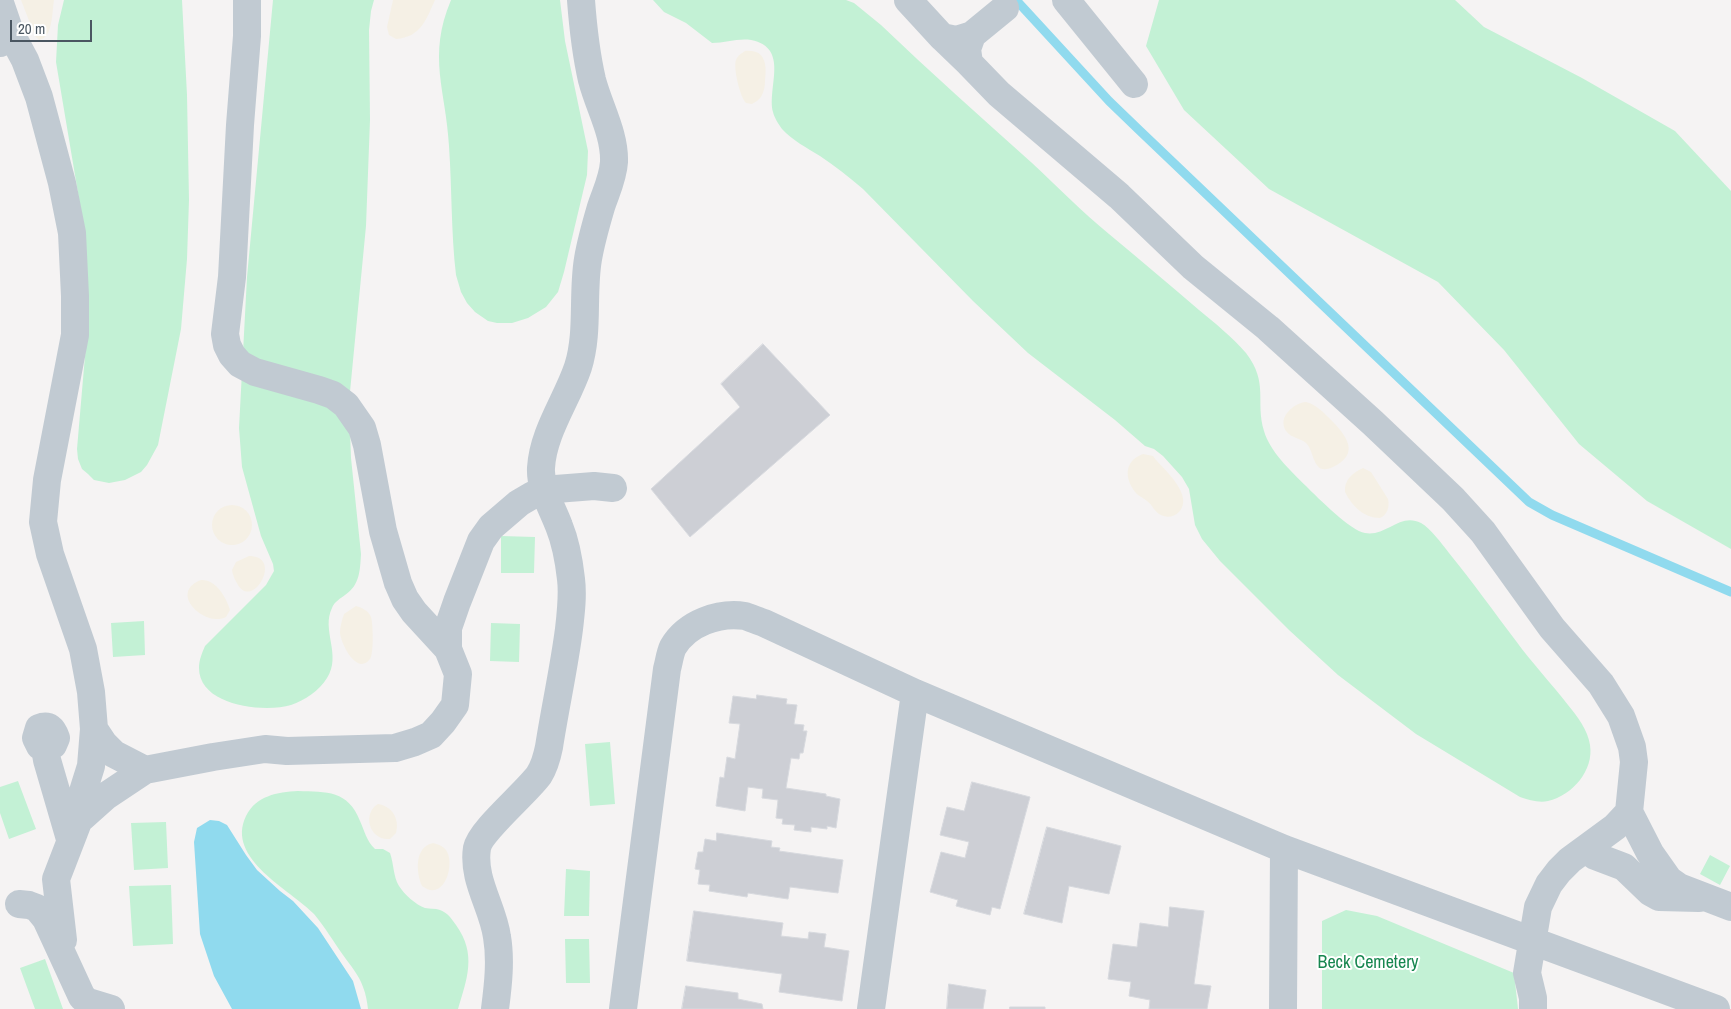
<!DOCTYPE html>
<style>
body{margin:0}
#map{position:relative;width:1731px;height:1009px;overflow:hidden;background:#f5f3f3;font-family:"Archivo Narrow",sans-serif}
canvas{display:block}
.scale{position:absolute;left:10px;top:20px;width:82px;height:22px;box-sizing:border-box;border:2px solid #4a5661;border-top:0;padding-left:6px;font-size:15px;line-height:18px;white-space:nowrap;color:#4a5661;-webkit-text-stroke:4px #fff;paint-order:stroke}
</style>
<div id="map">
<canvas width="1731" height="1009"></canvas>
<div class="scale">20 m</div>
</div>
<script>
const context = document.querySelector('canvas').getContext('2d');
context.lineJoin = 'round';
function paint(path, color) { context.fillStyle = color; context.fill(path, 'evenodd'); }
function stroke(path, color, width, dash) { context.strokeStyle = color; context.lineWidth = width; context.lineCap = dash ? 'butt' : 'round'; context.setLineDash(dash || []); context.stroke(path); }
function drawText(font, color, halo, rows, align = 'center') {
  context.font = font + ' "Archivo Narrow",sans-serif'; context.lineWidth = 4; context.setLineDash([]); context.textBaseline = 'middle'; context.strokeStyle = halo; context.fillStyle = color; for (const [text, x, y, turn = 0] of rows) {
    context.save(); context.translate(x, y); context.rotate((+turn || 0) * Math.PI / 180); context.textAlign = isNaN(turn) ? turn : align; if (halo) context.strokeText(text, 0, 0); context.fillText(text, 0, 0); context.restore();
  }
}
paint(new Path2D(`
 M64,0H182L187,95L189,200L187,259L181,329L158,445L147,465L141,472L125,480L109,483L94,480L88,474L82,469L78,459L77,449L88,321L78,193L56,62L58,25Z
 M273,0H374L371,11L369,30L370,120L366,226L349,402L351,458L361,554C360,570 360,585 345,595C341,598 334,602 332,608C321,630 342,655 327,678C319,691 305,700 291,705C264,713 199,706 199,668C199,660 202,653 205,646L266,585L274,571L273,564L261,536L242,467L239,428L247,277Z
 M451,0H560L565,41L588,151L587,175L564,272L558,292L546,307L528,318L512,323H497L488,321L475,312L467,303L461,292L456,275C451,232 452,189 449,146C446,90 427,57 451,0Z
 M653,0H846L854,3L881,25C930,72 981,117 1032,163C1058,187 1082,212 1109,234C1139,259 1169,284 1199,310C1215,323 1232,337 1246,353C1269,383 1255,401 1264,431C1270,452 1291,471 1306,486C1318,498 1351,531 1365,533C1386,537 1400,512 1421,523C1430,528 1442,544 1449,553C1472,581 1494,612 1516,641C1532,663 1551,683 1568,705C1577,716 1588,730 1590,745C1594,770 1573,795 1548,801C1539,803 1529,800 1520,797L1416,734L1338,675L1289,630L1220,561L1202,539L1195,525L1189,489L1182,477L1163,456L1154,449L1145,446L1115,420L1028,353L973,301L863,189C849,177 835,166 820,156C807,148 792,140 782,129C779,125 774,117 773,112C767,87 790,48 751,40C738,38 725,43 712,43L686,23L664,12Z
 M1159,0H1455L1484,27L1582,78L1675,131L1731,191V549L1647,501L1579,444L1504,350L1438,282L1269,189L1184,110L1146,46Z
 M501,536L535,537L534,573H501Z
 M144,621L145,655L113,657L111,623Z
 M491,623L520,624L519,662L490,661Z
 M610,742L615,804L590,806L585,744Z
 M18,781L36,829L9,839L0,813V787Z
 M298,791C327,792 348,790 360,821C365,832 366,840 375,849H383L390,853C394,864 393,876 399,886C404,894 416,905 425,908C430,909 435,908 440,910C448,913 451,918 456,925C477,954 467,979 458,1009H368C367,1002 366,994 363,987C359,975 350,965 343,955C333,941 325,927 314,914C291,890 225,859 246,816C256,796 277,792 298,791Z
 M166,822L168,868L134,870L131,823Z
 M1710,855L1730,866L1720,885L1700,874Z
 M566,869L590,871L589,916H564Z
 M171,885L173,944L133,946L129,886Z
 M1346,910L1377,916L1514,973L1518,1009H1322V921Z
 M565,939H589L590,983H566Z
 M45,959L63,1009H35L20,968Z`), '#c3f1d5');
paint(new Path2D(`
 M21,0H54C52,12 53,38 39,40L35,36Z
 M393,0H435C426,20 421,37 396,39L389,35L387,27Z
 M745,51C766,49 767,65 765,81C765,86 764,92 761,97C759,100 755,102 752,104L746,103C740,97 733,68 736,60C738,55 741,54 745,51Z
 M1306,402C1317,405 1323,412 1331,420C1346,435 1361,454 1333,467C1312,477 1315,451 1306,443C1300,438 1291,438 1286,431C1277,417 1294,403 1306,402Z
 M1143,454L1153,456L1156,460C1166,471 1194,496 1179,512C1174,517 1167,518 1161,515C1154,512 1153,505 1147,501C1142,497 1136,495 1133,489C1124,475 1126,460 1143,454Z
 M1363,468L1371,472L1388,499C1390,507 1387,515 1380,518C1364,518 1352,506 1345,492C1344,480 1352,473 1363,468Z
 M212 525a20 20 0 1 1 40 0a20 20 0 1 1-40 0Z
 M249,556C284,556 253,610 238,585C235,580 233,576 232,570L236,562Z
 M201,580C216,579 226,597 230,610L226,617C206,628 167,593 201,580Z
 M356,606C362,608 368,610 371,617C373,623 374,654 370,659C357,676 341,644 340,633C340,626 342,620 344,614Z
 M378,804C392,806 400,819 396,833L390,839C369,841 362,813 378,804Z
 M433,843C436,844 441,845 444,848C457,858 446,904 422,886C416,873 414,847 433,843Z`), '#f5f0e5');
paint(new Path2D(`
 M210,820L219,821L227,825L246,855L257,870L280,891L293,901L318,928L353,981L361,1009H232L214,976L200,934L194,842L197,828Z`), '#90daee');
stroke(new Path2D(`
 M1016,0L1109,101L1138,129L1529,502L1552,515L1731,592`), '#90daee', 9);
const building = new Path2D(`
 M763,344L830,415L690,537L651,489L740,407L721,384Z
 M757,695L787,699L786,704L797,705L794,724L804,725L803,731H807L803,753H800L799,759L791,758L786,788L826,794V796L840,799L836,828L827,826V829L811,827V832L794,830L795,825L782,824L783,819L776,818L778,800L762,798L763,789L748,787L745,811L716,806L720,777L724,778L727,757L735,759L740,724L729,723L733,696L756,699Z
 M972,782L1030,797L1000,909L992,907L990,915L956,906L958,900L930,892L941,852L965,858L969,842L940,835L947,807L964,811Z
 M1047,827L1121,846L1109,894L1069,886L1062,923L1024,914Z
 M717,833L772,841L771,847L780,848L779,851L843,860L838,893L790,887L788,899L748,893L747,897L709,891L710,885L698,884L700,870L695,869L698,852H703L705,839L716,841Z
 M1170,907L1204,911L1194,984L1211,986L1207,1009H1149L1150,1000L1129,996L1131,982L1108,979L1113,944L1137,947L1140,923L1168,927Z
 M694,911L783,923L781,936L808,939L809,932L826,934L824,947L849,951L842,1001L779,992L782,974L687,961Z
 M949,984L986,990L983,1009H947Z
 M686,986L738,993V999L762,1004L763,1009H682Z
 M1010,1007H1045V1009H1010Z`);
paint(building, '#cdcfd5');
stroke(building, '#d7d9de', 1);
stroke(new Path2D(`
 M908,0L942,37
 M1066,0L1134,84
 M0,3L10,32L0,43
 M1005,8L972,35L967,49L969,63L999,94L1119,196L1193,267L1268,328L1373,423L1453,499L1483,532L1552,628L1601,684L1621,716L1632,747L1634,762L1629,812L1650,853L1669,880L1679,887L1731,907
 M10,32L25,60L39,97L62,183L72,233L75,296V335L47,480L43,522L50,554L83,649L91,692L94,729L104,744L114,754L145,770L213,757L265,749L287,751L395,748L415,742L431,735L443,722L455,705L458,674L448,649L414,612L405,599L398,583L383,531L367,445L362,428L346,405L333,395L319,390L255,372L240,364L232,355L227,345L225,334L232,277L240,125L247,36V0
 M969,63L942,37L956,40L972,35
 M448,649V628L457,602L481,541L491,527L519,503L531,496L543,490L594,486L613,488
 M94,729L91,766L81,798L78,821L106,796L145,770
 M45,748L40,746L36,738L39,728C49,724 53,729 56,738L53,745L45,748L47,760L70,839
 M1586,849L1595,856L1624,867L1650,892L1659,897L1699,898
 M19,904L29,905L37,908L46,919L82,997L88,1002L111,1009
 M63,940L56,879L78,822
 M495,1009C498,986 501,960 497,937C493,907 472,880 477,848C480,831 526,793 539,775C544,767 547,757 549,747C555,708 564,668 569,629C571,612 573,595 571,579C569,561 566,543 559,526C552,507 540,489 541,468C543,432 567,400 578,367C589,332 582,294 588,259C591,241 596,224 601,207C606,192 613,178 614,162C615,134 599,107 592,80C586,54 583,27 581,0
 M623,1009L667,669C669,662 670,653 673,647C687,623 719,612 745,616C751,618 758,621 764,623L915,693L1284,849L1716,1009
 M871,1009L915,693
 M1283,1009L1284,849
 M1533,1009V998L1527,973L1538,907L1549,884L1559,871L1570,860L1615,827L1629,812`), '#c1cad2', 28);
drawText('18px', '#17864f', '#fff', [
 ["Beck Cemetery",1368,963]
]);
</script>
